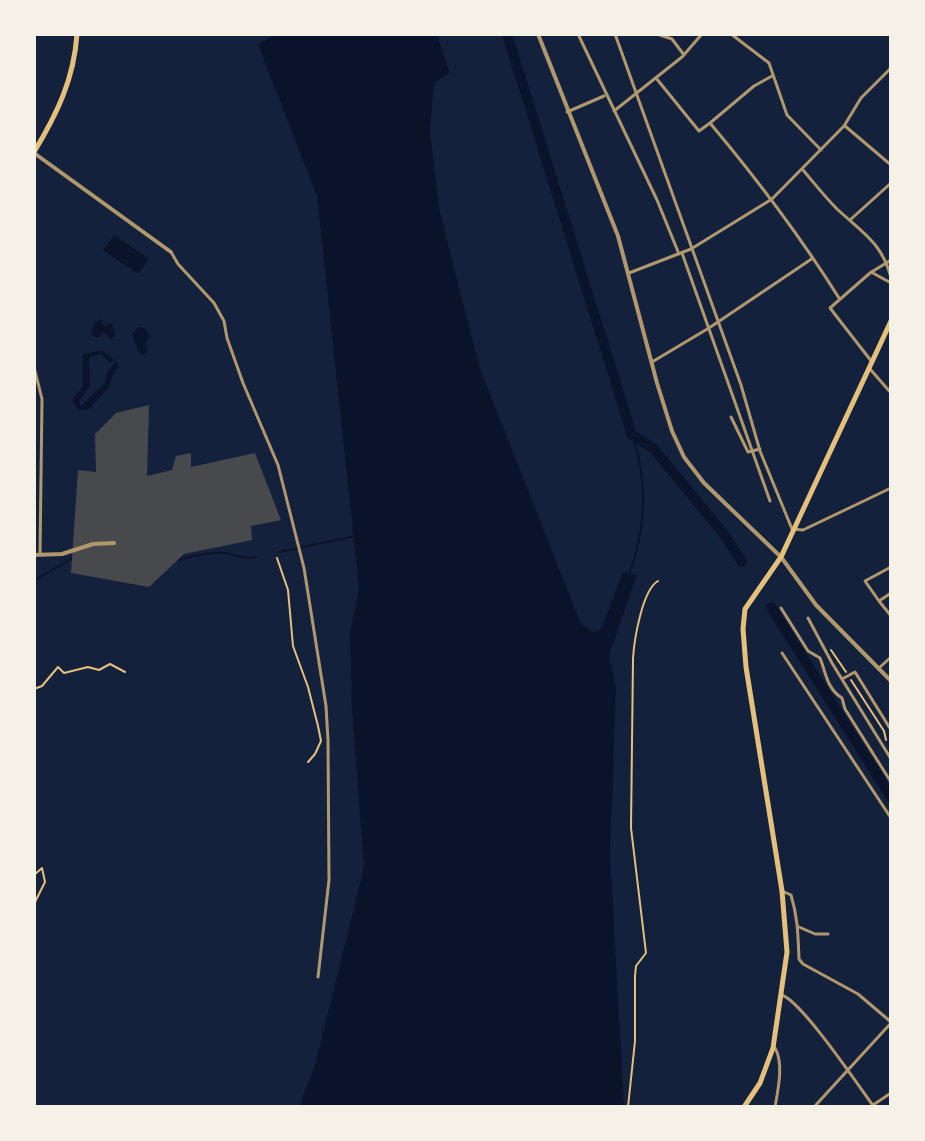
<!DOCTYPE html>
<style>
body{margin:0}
#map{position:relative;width:925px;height:1141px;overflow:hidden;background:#14213d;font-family:"Open Sans",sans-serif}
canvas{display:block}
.frame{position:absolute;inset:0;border:36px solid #f6f1e7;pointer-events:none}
</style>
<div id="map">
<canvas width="925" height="1141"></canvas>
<div class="frame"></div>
</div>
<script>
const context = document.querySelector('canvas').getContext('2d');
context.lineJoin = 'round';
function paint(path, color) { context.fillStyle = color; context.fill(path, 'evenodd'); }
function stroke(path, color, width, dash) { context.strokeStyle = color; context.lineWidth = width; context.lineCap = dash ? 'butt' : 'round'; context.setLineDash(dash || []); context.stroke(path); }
paint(new Path2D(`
 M275,34H437L450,73L434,83L430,132L439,208L480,369L581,624L593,632L601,629L623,572L637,575L609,655L616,688L610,855L624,1107H299L316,1062L364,867L352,710L350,632L359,588L317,196L258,45Z
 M114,235L149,259L138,274L103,250Z
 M101,319L104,326L112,323L116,336L110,339L104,332L98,338L91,335L95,322Z
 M138,327L145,328L150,336L146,343L148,351L144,355L139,353L132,334Z
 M101,350L114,359L111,363L100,354L89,358L90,386L79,402L81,406L105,383L107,373L116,361L119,367L112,376L110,386L88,410H78L72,400L83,386V355Z`), '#0b132b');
stroke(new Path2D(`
 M279,552L356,536
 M176,560C191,557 209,551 224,553C236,554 243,560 256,557
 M629,574C646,529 648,481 632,435
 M34,581L74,557`), '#0b132b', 2);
stroke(new Path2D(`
 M507,34L632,435L653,448L723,533L742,562
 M771,607L891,797`), '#0b132b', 10);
paint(new Path2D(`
 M149,405L147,476L172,470L176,456L191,453V467L255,453L281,520L251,526L252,540L184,554L149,587L71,573L78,470L96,472L95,434L116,413Z`), '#48494c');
stroke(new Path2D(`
 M277,558L288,590L293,646L308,687L318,726L321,741L315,754L308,762
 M831,650L846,672
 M851,680L884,731L886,740
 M34,689L42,686L58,667L64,673L88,667L99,670L110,664L125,672
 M34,875L42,868L45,882L34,904
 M628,1107L635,1041V976L636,966L646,953L631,828L633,659C634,641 642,590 658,581`), '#e5c07b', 2);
stroke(new Path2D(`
 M578,34L657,200L679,254
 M615,34L741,385L760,451L792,529L803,530L891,488
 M657,34L672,39L684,55
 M731,34L769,63L787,115L821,150
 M656,78L699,131L710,123C757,179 800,236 839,298
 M614,111L682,57L702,34
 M567,112L604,96
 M710,123L754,86L772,76
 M845,126L891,165
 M803,170C814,183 825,197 837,209C863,233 881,242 891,277
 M850,220L891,183
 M171,252L178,264L214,303L224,321L227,338L243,383L278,465L304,568L326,706L328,740L329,880L318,977
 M682,253L770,501
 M871,272L891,283
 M629,273L691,249L772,199L844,126L861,98L891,68
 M652,362L709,328L813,258
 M872,362L830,308L870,273L891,260
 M34,367L42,399L40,554
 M870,369L891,393
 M731,417L748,452L760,449
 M891,593L879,601L891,616
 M879,601L865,581L891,567
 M781,608L808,651L820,658C826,673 827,689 842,698L845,709L891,782
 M808,618L832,663L891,759
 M782,653L891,818
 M879,668L891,657
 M842,679L855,672L891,730
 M782,891L791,895C798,918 798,936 799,959L803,964L858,994L891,1022
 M799,927L815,934H828
 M782,995C803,1003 858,1085 874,1107
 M775,1048C784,1063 778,1090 775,1107
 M873,1105L891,1093
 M814,1107L891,1023`), '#b1986c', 3);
stroke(new Path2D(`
 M538,34L618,236L657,383L672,431L684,457L704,483L781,557L816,605L891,681
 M34,153L171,252
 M34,555L62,554L93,544L114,543`), '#b1986c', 4);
stroke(new Path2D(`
 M34,152C57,114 74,79 77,34
 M744,1107L760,1083L773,1048L787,952L782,891L746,667L743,629L745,609L781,557L891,321`), '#e5c07b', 5);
</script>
